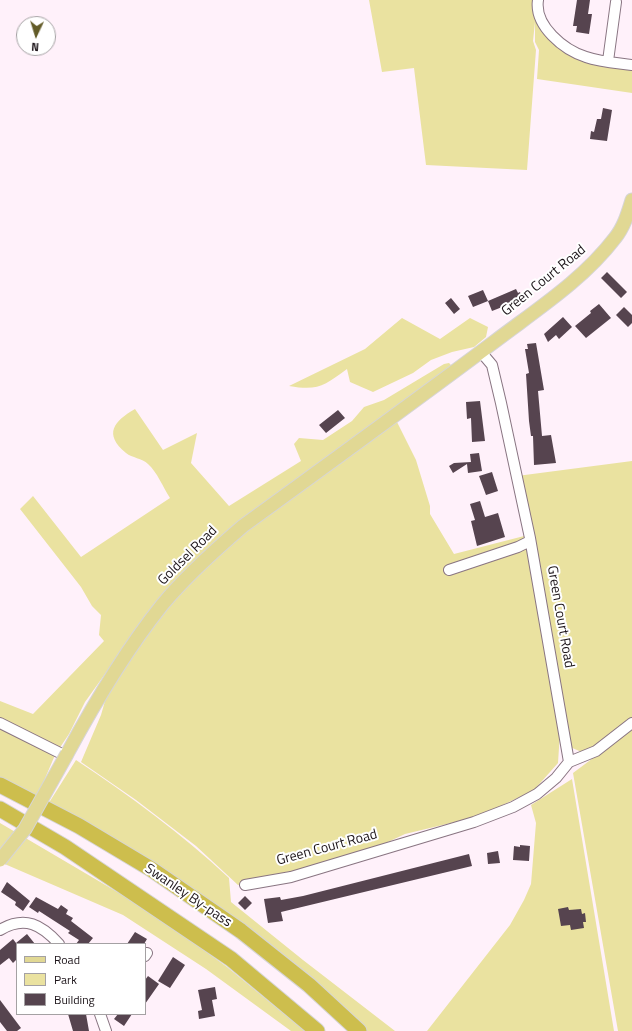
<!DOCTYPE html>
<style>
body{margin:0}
#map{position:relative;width:632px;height:1031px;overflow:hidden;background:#fff1fa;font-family:"Titillium Web",sans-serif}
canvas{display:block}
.legend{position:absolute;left:16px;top:943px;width:130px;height:72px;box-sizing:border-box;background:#fff;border:1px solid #a4a1a3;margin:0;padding:5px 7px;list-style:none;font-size:12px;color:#1c1419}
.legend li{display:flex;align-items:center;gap:8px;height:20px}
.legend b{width:20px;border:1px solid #a4a1a3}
.north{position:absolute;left:16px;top:16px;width:40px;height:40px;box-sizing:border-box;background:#fff;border:1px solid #a4a1a3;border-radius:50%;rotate:184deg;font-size:11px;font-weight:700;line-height:16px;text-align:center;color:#1c1419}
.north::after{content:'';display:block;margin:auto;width:14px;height:18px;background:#625b27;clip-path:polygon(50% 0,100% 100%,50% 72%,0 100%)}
</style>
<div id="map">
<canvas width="632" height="1031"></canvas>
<ul class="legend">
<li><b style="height:5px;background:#e1d894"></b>Road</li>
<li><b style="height:11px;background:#eae2a0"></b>Park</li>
<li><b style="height:11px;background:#56444f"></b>Building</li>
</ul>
<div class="north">N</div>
</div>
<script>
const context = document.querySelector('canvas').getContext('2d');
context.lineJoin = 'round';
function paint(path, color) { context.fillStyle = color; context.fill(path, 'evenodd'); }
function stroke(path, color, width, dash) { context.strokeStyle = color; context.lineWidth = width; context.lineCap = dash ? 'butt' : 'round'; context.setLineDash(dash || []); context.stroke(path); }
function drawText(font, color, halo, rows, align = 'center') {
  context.font = font + ' "Titillium Web",sans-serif'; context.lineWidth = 4; context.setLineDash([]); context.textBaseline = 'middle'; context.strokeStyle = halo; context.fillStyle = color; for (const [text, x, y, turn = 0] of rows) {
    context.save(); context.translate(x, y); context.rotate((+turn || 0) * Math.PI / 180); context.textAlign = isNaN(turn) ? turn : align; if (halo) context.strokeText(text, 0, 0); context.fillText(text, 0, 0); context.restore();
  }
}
paint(new Path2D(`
 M369,0H535L561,49L583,61L632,70V93L537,79L539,50L535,42V22L533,41L536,50L527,170L426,165L414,68L382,72Z
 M402,318L440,339L470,318L488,327L486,337L474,347L452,352L431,360L413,373L373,392L350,382L347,369C324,386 318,391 289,386L365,349Z
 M449,363L452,366L243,526L135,632L85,702L69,734L55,755L35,802L0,784V701L33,714L104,641L99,635L101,615L92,606L81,587L20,509L33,496L81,557L170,498C163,487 157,472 148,464C142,458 132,458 126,453C103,434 114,421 135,409L163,450L197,433L191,463L229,506L301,461L294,444L299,438L323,440L352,421L364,407L384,400L444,364Z
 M394,416L416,460L430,506V514L454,554L528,535L561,717L558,763L534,790L480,816L405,834L358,856L291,876L238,885L196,846L136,800L81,762L101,715L111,680L140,637L213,553Z
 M632,461V721L586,754L568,746L517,476Z
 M632,729V1031H618L573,773Z
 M76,760C130,796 181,833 229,878L231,902L303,960L395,1031H360L241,931L45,809Z
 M572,779L614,1031H427L510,925L524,900L531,884L536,823L531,805Z
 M0,823L153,913L227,967L305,1031H291L206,969L123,915L0,862Z`), '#eae2a0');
paint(new Path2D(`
 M577,0H590L588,14H592L589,34L576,32L577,26H573Z
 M603,108L612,110L607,141L590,139L591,131L594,132L597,119H601Z
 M607,272L627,292L621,298L601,278Z
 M516,289L518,293L520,292L523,303L511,307L510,304L492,311L488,301Z
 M483,290L488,301L473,307L468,296Z
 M451,298L460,309L454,314L445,303Z
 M599,304L611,318L586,338L575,326L591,313L590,311Z
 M624,307L632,315V323L628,327L616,315Z
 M563,317L572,327L559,339L556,335L548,342L544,334Z
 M536,343L544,390L538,391L542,436L551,435L556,463L534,465L533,436H531L529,421L526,374L529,373L525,349H528L527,344Z
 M480,401L485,441L472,442L471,418L467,419L466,402Z
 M338,410L345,418L326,433L319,425Z
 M479,453L482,471L468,473L467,464L453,473L449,466L454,463L471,462L470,454Z
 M492,472L498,491L486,495L479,476Z
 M480,501L485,517L498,513L505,537L477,546L471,521L475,520L470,504Z
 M520,845L530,846L529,861L513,860L514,846L520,847Z
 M498,851L500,863L488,864L487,853Z
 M469,854L472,866L281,912L283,921L268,923L264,899L280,897L281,900L303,896Z
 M7,882L30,901L23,911L15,905L16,902L1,892Z
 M245,896L252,903L245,910L238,903Z
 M36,897L58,909L61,905L68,910L66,914L73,918L71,921L93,938L88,944H76L79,940L68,933L70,931L39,911L38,913L29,907Z
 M568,907L569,910L581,909L582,914L585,913L586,922H583L584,928L571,930L570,925L561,926L558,909Z
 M135,932L147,939L144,944H127Z
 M27,934L35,944H17V959L13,963L9,958L0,965V950L13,939L16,943Z
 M173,957L185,965L170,988L158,981Z
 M148,976L159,984L145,1004V980Z
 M215,987L217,999L212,1000L215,1016L199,1019L198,1011L202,1010L198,990Z
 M0,1000L21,1028L17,1031H7L0,1022Z
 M68,1014H86L89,1031H73Z
 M118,1014H132L124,1026L114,1019Z`), '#56444f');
const minor = new Path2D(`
 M538,0C534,26 564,50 586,57C600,62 617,63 632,65
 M608,61L616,2
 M481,352L492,365L501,403L530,538L569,762
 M449,570L518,547L530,541
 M0,723L66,756
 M245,885L291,877L474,822L513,807L537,794L556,778L569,762L596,751L632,723
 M0,930C25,915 42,925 59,944
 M145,956L147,953
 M100,1014L106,1031`);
const major = new Path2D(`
 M67,754C95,702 126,650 162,605C186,576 215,550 243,526C327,465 411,404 494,342C536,310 583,280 615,238C624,227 628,213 632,200`);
const highway = new Path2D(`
 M0,785L79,826L151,869L241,931L309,985L359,1031
 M0,809L65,847L231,959L317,1031`);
stroke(minor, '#897582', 12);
stroke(major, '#d6d5d6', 15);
stroke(highway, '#d6d5d6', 17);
stroke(minor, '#fff', 10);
stroke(major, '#e1d894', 13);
stroke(highway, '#cdbe4d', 15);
const majorBridge = new Path2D(`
 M0,860L25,829L67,754`);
stroke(majorBridge, '#d6d5d6', 15, []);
stroke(majorBridge, '#e1d894', 13);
drawText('14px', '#1c1419', '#fff', [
 ["Green Court Road",544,281,-39],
 ["Goldsel Road",188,556,-45],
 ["Green Court Road",560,617,80],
 ["Green Court Road",327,848,-15],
 ["Swanley By-pass",188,896,34]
]);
</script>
